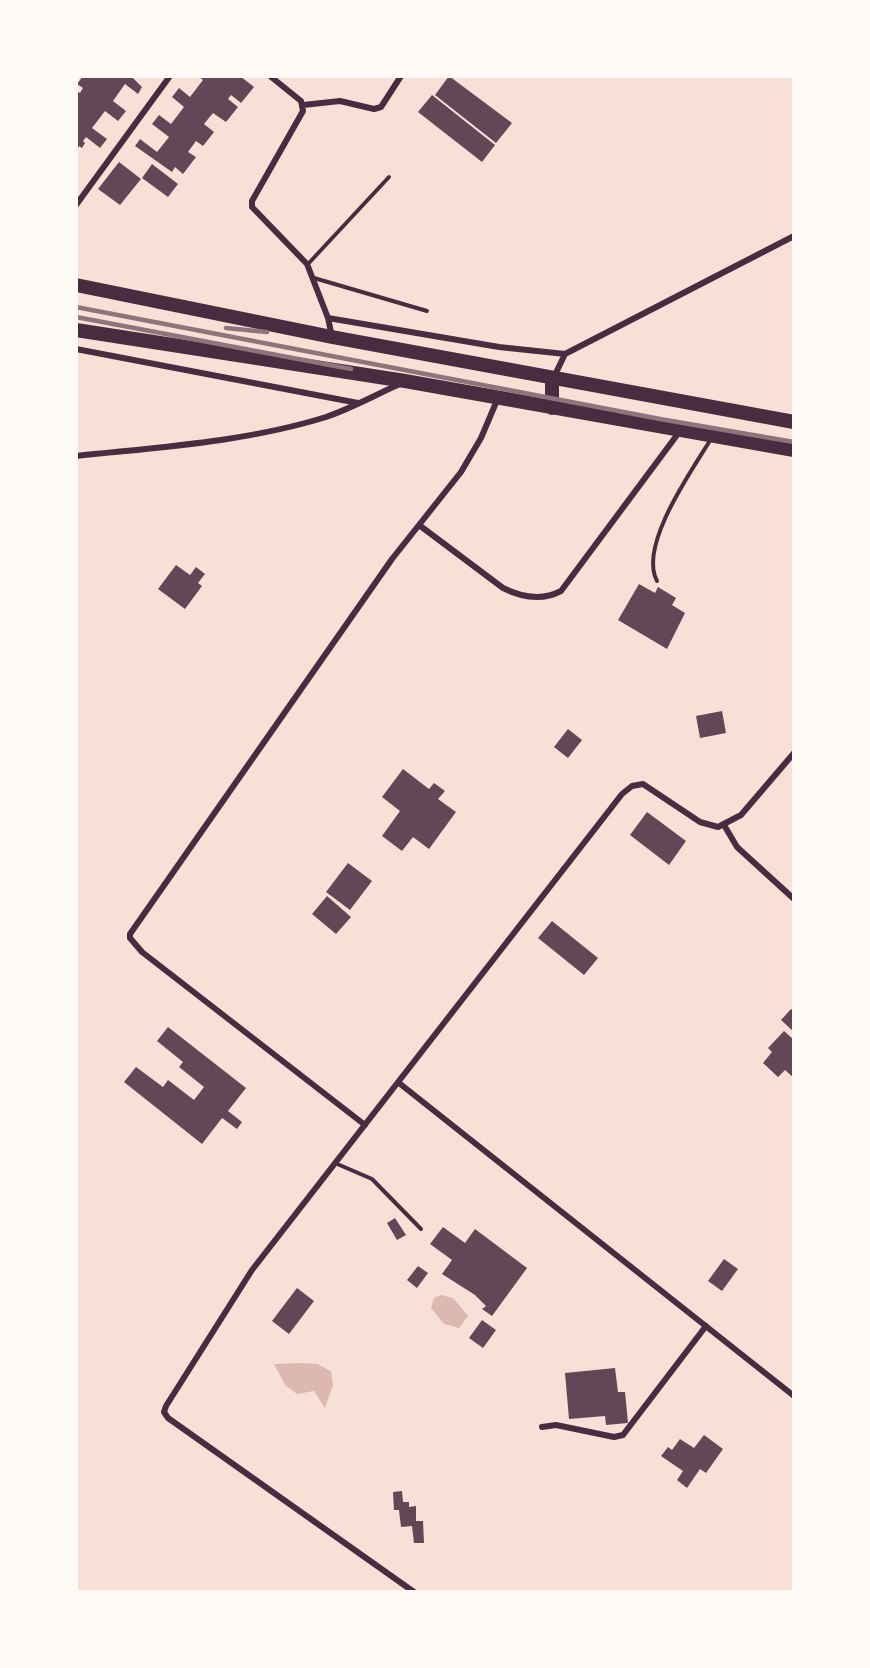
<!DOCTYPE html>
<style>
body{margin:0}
#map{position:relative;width:870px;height:1668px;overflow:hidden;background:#f7e1d7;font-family:Barlow,sans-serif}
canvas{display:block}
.frame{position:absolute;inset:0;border:78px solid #fffaf5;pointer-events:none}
</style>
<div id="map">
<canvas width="870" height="1668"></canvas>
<div class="frame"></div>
</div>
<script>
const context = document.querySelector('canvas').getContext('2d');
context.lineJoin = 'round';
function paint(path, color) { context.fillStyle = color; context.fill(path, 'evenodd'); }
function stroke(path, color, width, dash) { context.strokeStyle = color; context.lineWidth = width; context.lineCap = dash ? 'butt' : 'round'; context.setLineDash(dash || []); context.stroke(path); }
paint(new Path2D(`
 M441,1295L453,1298L468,1316L459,1328L444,1324L431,1308L434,1298Z
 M302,1363L317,1364L331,1371L333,1385L325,1408L314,1391L297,1394L285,1385L274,1364Z`), '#dcb8b0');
paint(new Path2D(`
 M83,76H131L142,87L138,94L125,84L113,101L126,111L118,121L105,111L92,128L107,139L100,148L86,137L83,141L85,143L82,148L79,146L76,153V91L80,93L83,88L77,84Z
 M198,76H240L254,87L241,103L231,95L228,99L238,107L226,122L213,113L204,124L214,132L203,146L196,141L188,152L196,157L183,174L175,167L172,172L135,146L140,139L157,152L169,137L152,124L159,115L171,124L184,107L172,97L179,88L190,97L203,80Z
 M449,76L512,123L496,143L435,95Z
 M432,95L495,145L482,162L418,112Z
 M119,162L141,179L120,205L98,189Z
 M152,164L178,184L168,197L142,178Z
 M176,565L190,575L196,567L205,574L198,583L202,586L185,609L158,589Z
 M639,584L655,593L658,587L676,598L672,605L685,613L667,649L618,620Z
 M722,711L726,733L700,738L696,716Z
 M568,729L582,740L568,758L554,747Z
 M403,769L429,789L434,783L445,791L438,799L456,812L429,849L413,837L402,851L382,836L400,811L382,797Z
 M647,812L686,841L669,865L630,835Z
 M348,863L372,881L350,910L326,892Z
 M327,896L351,917L336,934L312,914Z
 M552,921L598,958L584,975L538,938Z
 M791,1009L794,1011V1032L781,1020Z
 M168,1027L246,1088L228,1111L242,1122L237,1129L222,1118L202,1144L124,1082L136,1067L163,1087L168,1080L194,1100L204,1087L179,1067L183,1062L157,1041Z
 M784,1031L794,1040V1078L785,1070L778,1077L763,1063L772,1052L768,1048Z
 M395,1218L406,1235L397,1240L387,1223Z
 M443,1227L465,1243L475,1229L527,1268L492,1316L482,1309L486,1306L475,1295L442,1274L452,1260L430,1244Z
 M724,1259L738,1269L722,1291L708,1281Z
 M418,1266L428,1273L417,1288L407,1280Z
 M297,1288L314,1301L289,1334L272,1321Z
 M482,1320L496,1330L483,1348L469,1338Z
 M615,1368L618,1392H625L628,1423L606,1425L605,1416L569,1419L565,1373Z
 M704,1435L723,1449L706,1473L700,1469L687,1488L677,1480L683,1471L661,1456L668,1447L672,1450L680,1439L694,1448Z
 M402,1491L403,1502H409V1507L416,1506V1521H423L424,1543H414L412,1526L401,1527L399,1510H394L393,1492Z`), '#644757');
stroke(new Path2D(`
 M308,264L389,177
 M314,278L427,311
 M657,581C638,546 692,470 711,439
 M335,1163L372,1179L421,1229`), '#4a2c40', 4);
stroke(new Path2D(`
 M270,76L301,101L303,111L252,201V207L307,264L328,318L332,337
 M303,105L340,101L374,109L381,107L401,76
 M76,205L170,76
 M328,318L499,347L565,354
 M76,349L358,403
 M553,379L565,354L794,236
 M76,456C159,447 246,442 326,417C352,408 377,394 402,383
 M419,525L503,588C521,597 542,601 561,591L680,431
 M724,825L737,847L794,899
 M399,1083L794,1396
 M365,1125L142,952L130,938V934L392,559L461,472L481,438L498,398
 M542,1427L556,1425L614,1437L623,1435L706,1326
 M414,1592L168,1418L164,1412L166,1406L252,1270L622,794L632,786L643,784L700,822L718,827L741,815L794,753`), '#4a2c40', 6);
stroke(new Path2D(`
 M76,285L332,337L794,422
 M76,330L405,381L794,450
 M552,408V379`), '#4a2c40', 14);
stroke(new Path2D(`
 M76,307L660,419L794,442
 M76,317L351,369
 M226,328L267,332`), '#8f747c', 4.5);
</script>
